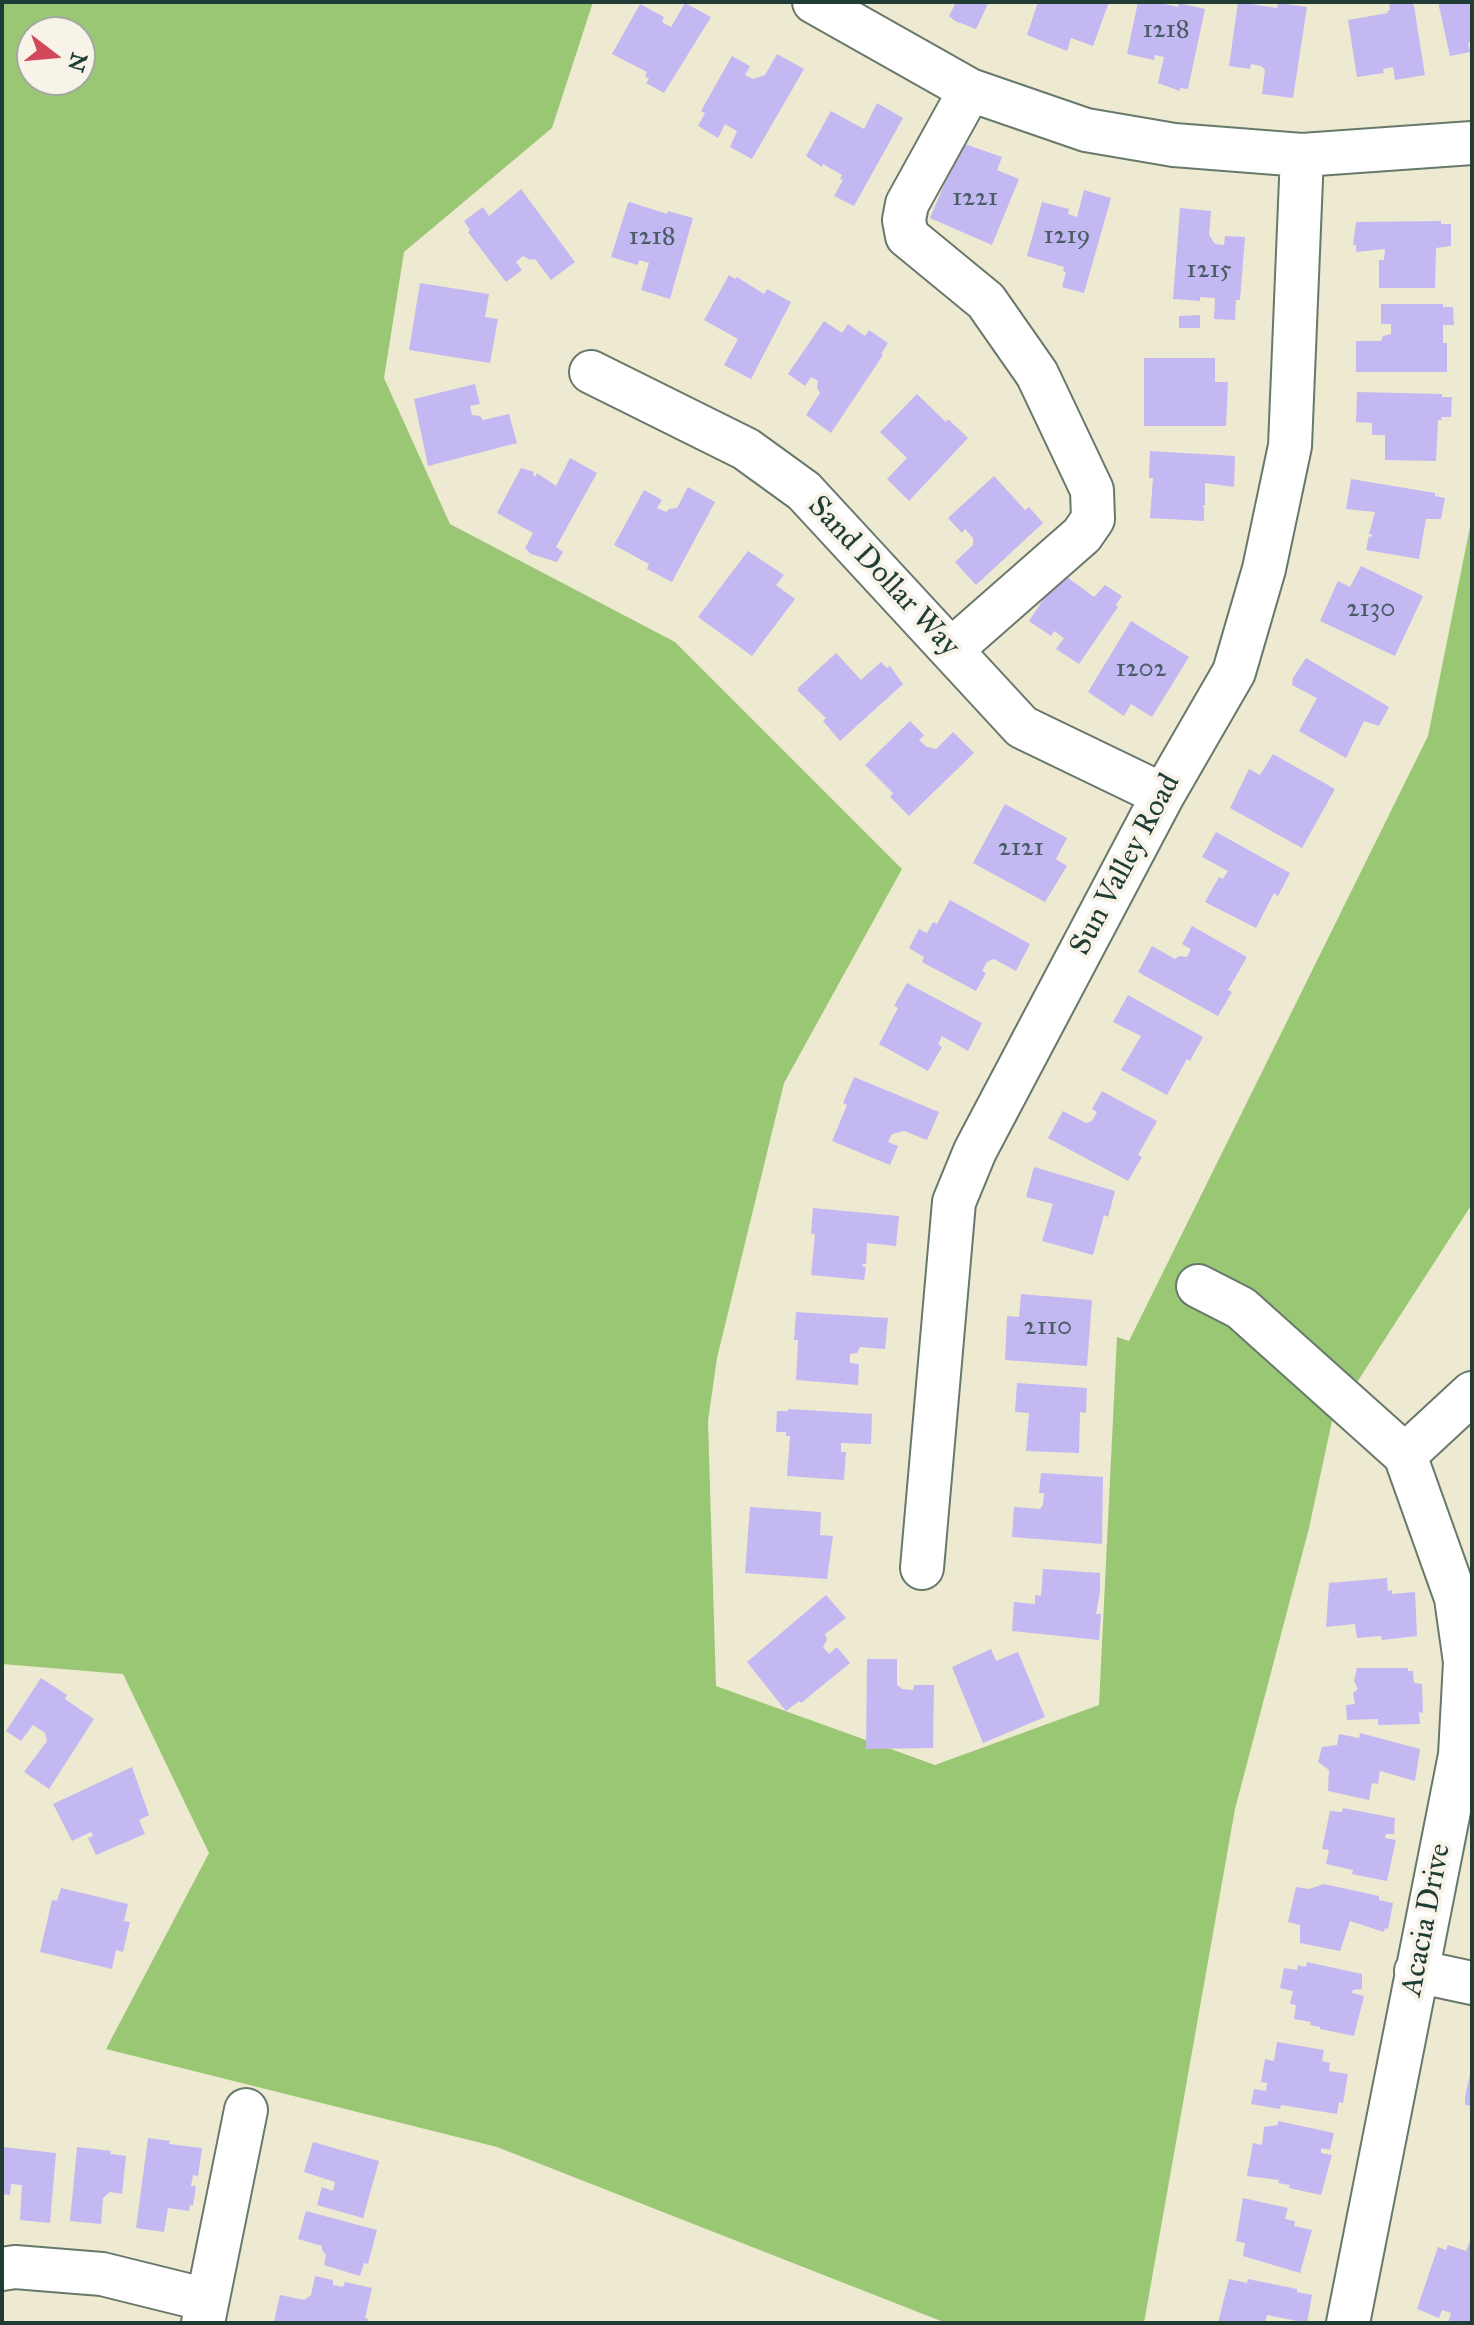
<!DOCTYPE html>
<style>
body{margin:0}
#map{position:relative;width:1474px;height:2325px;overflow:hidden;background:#eee9d1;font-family:"IM FELL Great Primer",serif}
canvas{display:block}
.frame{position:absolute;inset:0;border:4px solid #1f3d34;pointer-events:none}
.north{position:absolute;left:16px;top:16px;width:80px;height:80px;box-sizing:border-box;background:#f7f3e8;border:2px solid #a1aaa0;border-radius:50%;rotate:106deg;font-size:22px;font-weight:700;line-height:32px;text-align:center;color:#1f3d34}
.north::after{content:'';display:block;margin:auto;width:28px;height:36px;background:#d1495b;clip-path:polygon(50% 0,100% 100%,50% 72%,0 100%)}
</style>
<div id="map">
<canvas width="1474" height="2325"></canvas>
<div class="frame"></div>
<div class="north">N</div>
</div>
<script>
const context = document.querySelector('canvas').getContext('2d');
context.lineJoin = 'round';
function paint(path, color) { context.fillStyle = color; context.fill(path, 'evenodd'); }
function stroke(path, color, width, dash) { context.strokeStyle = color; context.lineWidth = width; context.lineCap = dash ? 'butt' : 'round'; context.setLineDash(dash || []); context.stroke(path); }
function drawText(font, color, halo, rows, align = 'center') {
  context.font = font + ' "IM FELL Great Primer",serif'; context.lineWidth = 8; context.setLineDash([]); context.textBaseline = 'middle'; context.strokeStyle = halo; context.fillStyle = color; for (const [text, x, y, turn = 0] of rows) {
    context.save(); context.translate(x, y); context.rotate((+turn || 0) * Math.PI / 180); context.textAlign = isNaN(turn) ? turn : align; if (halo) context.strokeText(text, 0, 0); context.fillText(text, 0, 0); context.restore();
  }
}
paint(new Path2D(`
 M2,2H593L552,128L404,252L384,378L450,524L675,642L902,869L784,1083L717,1358L708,1421L716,1686L935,1765L1099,1705L1117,1337L1129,1341L1428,736L1472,517V1204L1332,1421L1309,1528L1235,1809L1144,2323H946L497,2147L106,2049L209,1853L123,1674L2,1664ZM32,32H80V80H32Z`), '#9ac774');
paint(new Path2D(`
 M956,2H989L976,29L955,21L949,16Z
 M1038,2H1109L1093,46L1071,38L1067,51L1027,35Z
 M1138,2H1155L1178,7L1179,3L1205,9L1188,89L1180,88V91L1158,83L1164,57L1155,55L1154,60L1127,54Z
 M1238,2L1277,8L1278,3L1307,7L1293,98L1262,94L1265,70L1261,66L1251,64L1250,69L1229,66Z
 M1389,2H1411L1414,6L1425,75L1395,80L1393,67L1383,69L1384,73L1357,77L1348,20L1388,13L1387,11L1390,10Z
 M1438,2H1472V42L1468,43L1470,52L1450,56Z
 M685,3L711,17L664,93L646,83L649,79L645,76L647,72L612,54L640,4L664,17L662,22L671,27Z
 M777,54L804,69L752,159L730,147L737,131L725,124L718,138L698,126L705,113L701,111L732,56L750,66L745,75L753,79L765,75Z
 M877,103L903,118L854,206L834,196L843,180L840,179L842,175L823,164L822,167L806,156L831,111L864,129Z
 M962,143L1002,157L997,170L1019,179L992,245L930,218Z
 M521,189L575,262L551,280L535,259L530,260L523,256L516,262L522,270L506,282L468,232L470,230L464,221L483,207L489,216Z
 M1084,190L1111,198L1084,293L1062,287L1066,272L1063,271L1064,267L1027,256L1042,202L1069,209L1068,214L1077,217Z
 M630,202L667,214L668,211L693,218L670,299L641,290L649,263L639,260L638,265L611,257L628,203Z
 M1180,208L1211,211L1209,235L1215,244L1224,245L1225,236L1245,237L1240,300H1236L1235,320L1214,319L1215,298L1200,297V301L1173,299Z
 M1441,221V224H1451V246L1436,248L1435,288H1379V260H1384L1385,249L1356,252V245H1353L1356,222Z
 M729,275L735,279L737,277L764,294L767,289L791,302L751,379L724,365L738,339L704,320Z
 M420,283L489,294L485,317L498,319L490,363L409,350Z
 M1381,304H1443V307H1453L1454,325H1443V343H1447V372H1356V341H1381L1383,336L1391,334V324H1381Z
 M1200,315V328H1179V316Z
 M824,321L842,333L848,324L865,336L869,330L888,343L881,354L883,355L831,433L806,415L820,393L817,388L818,381L811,377L805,386L788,374Z
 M1144,358H1215V382H1228L1226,426H1144Z
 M475,384L480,404L470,406L472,415L480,416L483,420L509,414L517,443L428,466L414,399Z
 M1357,392L1442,394V397H1452L1451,417H1441L1442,420H1438L1436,461L1385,460V435H1372V423L1356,422Z
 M917,394L946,422L948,419L968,438L909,501L887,479L907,458L880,432Z
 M1150,451L1235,456L1234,487L1205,483V505L1202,507H1204V521L1150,518L1153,478H1149Z
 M570,458L597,473L556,547L563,552L557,562L531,554L525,548L533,533L497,513L521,468L534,472L533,475L535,477L537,473L556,486Z
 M994,476L1025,510L1029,507L1043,523L976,585L955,562L973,545V538L965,529L962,533L948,518Z
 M1351,479L1435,493V496L1445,498L1441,519H1426L1419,559L1366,550L1369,536L1372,537V534H1369L1375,512L1346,509Z
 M688,487L715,502L672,582L647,569L649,564L614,545L644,490L662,500L657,508L666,512L669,509L677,508Z
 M748,551L784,575L776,585L795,599L752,656L698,617Z
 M1361,566L1423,596L1395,656L1320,621L1338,581L1350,587Z
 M1060,574H1063L1094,597L1105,585L1122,596L1116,605L1118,607L1079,664L1056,649L1064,638L1054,631L1051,636L1029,621Z
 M1131,621L1189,657L1152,717L1131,704L1124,716L1088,692Z
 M836,653L861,680L881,662L887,668L890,666L903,684L840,741L823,721L826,718L798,691V688Z
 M1306,658L1389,707L1379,726L1364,721L1346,758L1299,731L1317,698L1292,685L1293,678Z
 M910,721L924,735L919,740L927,747L936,749L953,732L974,753L909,816L890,797L893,793L865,765Z
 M1273,754L1335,789L1302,848L1230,808L1249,769L1260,775Z
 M1005,804L1067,838L1056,859L1067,866L1045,902L973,863Z
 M1216,832L1290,873L1278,896L1274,893L1256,928L1205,902L1219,877L1223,879L1228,871L1202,857Z
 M950,900L1030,944L1016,971L994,959L987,962L982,971L986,973L976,991L922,962L924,957L909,948L919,929L927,933L933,922L937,924Z
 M1192,926L1247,957L1228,990L1232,992L1218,1016L1138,972L1152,946L1175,959L1179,956L1187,957L1191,949L1182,944Z
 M907,983L982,1023L968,1051L942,1036L938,1044L942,1047L928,1071L879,1044L898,1008L894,1006Z
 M1128,995L1203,1037L1190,1061L1187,1059L1167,1095L1121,1070L1141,1036L1113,1022Z
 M854,1077L939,1112L927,1140L904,1131L892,1134L888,1142L898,1146L890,1165L832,1141L847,1105L843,1103Z
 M1102,1091L1157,1121L1138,1155L1142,1157L1128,1181L1048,1138L1063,1111L1086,1123L1092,1121L1097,1112L1092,1109Z
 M1034,1167L1115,1191L1108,1217L1104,1215L1093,1255L1042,1241L1053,1204L1026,1197Z
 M813,1208L899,1216L896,1246L867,1243L866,1264H863L862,1266L866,1267L864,1280L811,1275L815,1234H811Z
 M1021,1294L1092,1300L1087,1366L1005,1360L1007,1316L1019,1317Z
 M796,1312L888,1318L885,1349L860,1347L857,1353L850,1354V1363L859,1364L858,1385L796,1380L798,1340H794Z
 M1017,1383L1087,1388L1086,1413L1080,1412L1079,1453L1026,1451L1029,1413L1015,1412Z
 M788,1409L872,1414L871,1444L841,1443V1452H846L844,1480L787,1476L790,1436H786V1432H776L777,1411H788Z
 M1041,1473L1103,1477L1102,1544L1012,1537L1014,1507L1040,1509L1043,1505L1044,1493H1039Z
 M750,1507L821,1512L820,1535L833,1536L827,1579L745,1573Z
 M1043,1569L1100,1573V1592L1096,1614H1101L1099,1640L1012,1631L1014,1602L1035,1604V1595L1041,1596Z
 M1387,1578L1388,1591L1392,1590V1594L1415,1592L1417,1636L1382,1640L1381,1636L1357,1638L1355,1624L1326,1627L1329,1583Z
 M826,1595L846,1618L825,1634L827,1640L823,1647L829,1654L837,1647L850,1663L801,1703L799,1701L786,1711L747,1662Z
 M991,1649L996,1661L1018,1652L1045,1717L983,1743L952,1667Z
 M867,1659H897V1685L902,1689L913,1690L914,1685H934L933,1748L866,1749Z
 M1357,1668H1408V1671H1413L1414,1683L1422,1684L1423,1713L1419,1712L1420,1724L1378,1725V1719L1347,1720L1346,1705L1355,1704L1353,1693L1358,1689L1354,1681Z
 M41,1678L67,1695L65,1699L94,1719L49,1789L24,1772L47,1741L45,1733L33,1725L21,1741L6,1731Z
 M1360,1733L1420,1749L1415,1781L1380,1771L1378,1784L1372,1783L1369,1800L1328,1791L1329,1770L1318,1762L1322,1747L1337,1745L1339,1734L1359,1738Z
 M132,1767L149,1815L139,1820L145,1834L96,1855L88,1838L93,1836L91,1832L72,1841L53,1804Z
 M1343,1808L1395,1818L1394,1834H1386L1385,1838L1396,1840L1387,1881L1352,1874L1353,1870L1326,1864L1329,1850L1322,1849L1330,1811L1342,1812Z
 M1324,1884L1379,1896V1900L1393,1903L1388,1929L1385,1928L1384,1932L1350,1921L1340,1951L1300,1943V1925L1288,1922L1296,1887L1309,1889Z
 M61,1888L128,1904L124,1921L130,1922L123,1952L116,1950L112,1969L40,1952L52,1900L57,1901Z
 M1307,1962L1362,1974V1989L1353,1990L1352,1993L1364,1996L1354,2036L1320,2029V2027L1310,2025L1311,2022L1294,2019L1296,2005L1290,2004L1293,1991L1280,1988L1284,1968L1297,1970L1298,1965L1306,1967Z
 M1277,2042L1324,2050L1322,2061L1330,2063L1329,2071L1348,2074L1343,2103L1339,2102L1337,2114L1281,2105L1280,2109L1251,2104L1254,2089L1266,2091L1267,2083L1261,2082L1265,2059L1274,2061Z
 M1471,2070H1472V2106L1465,2105V2097Z
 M1278,2121L1334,2133L1330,2150L1321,2148V2153L1332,2155L1321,2195L1289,2188L1290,2185L1278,2183L1279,2180L1247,2176L1253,2143L1262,2145L1264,2127L1278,2125Z
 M148,2138L170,2141L169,2144L202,2148L198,2176L193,2175L191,2186H196L193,2206L190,2205L189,2211L168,2208L164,2232L136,2228Z
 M313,2142L379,2161L363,2218L317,2205L322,2187L333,2191L335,2182L304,2172Z
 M2,2147L56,2153L50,2223L20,2220L22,2185L11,2184L10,2195L2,2194Z
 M77,2147L111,2151L110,2154L126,2156L122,2194L110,2192L103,2198L101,2224L70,2221Z
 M1243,2198L1288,2208L1285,2219L1295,2221L1294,2226L1312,2230L1300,2273L1243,2256L1245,2243L1236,2241Z
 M306,2211L377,2230L368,2264L364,2263L360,2276L324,2265L326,2255L322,2250V2246L298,2239Z
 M1472,2236V2323H1448L1451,2313L1442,2310L1439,2318L1417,2309L1438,2247L1446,2250L1448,2245L1466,2251Z
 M315,2276L333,2280V2285L343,2287L345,2282L372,2288L365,2318L368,2319L367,2323L274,2322L280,2295L304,2300L311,2295Z
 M1229,2279L1247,2283L1248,2279L1297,2289V2292L1312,2295L1307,2323L1267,2315L1265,2323H1218Z`), '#c4b8f2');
const minor = new Path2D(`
 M814,2L970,90L1086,130L1174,145L1302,155L1472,143
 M591,372L746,449L804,491L1022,727L1163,795
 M951,650L1082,535L1093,519L1092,490L1037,374L986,301L907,236L904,220L907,204L970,90
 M1198,1286L1241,1308L1405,1455L1456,1598L1465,1662L1460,1755L1348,2323
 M1405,1455L1472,1393
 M922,1568L954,1202L975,1151L1163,795L1234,672L1264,569L1290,446L1302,155
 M1416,1971L1472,1983
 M2,2269L15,2267L102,2274L207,2300
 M203,2323L246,2110`);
stroke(minor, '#67796b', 46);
stroke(minor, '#fff', 42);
drawText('26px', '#485c64', null, [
 ["1218",1166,31],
 ["1221",975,199],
 ["1219",1067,237],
 ["1218",652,238],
 ["1215",1209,271],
 ["2130",1371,610],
 ["1202",1141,670],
 ["2121",1021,849],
 ["2110",1048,1328]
]);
drawText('30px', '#1f3d34', '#f7f3e8', [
 ["Sand Dollar Way",883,577,47],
 ["Sun Valley Road",1126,865,-62],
 ["Acacia Drive",1427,1920,-79]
]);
</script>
